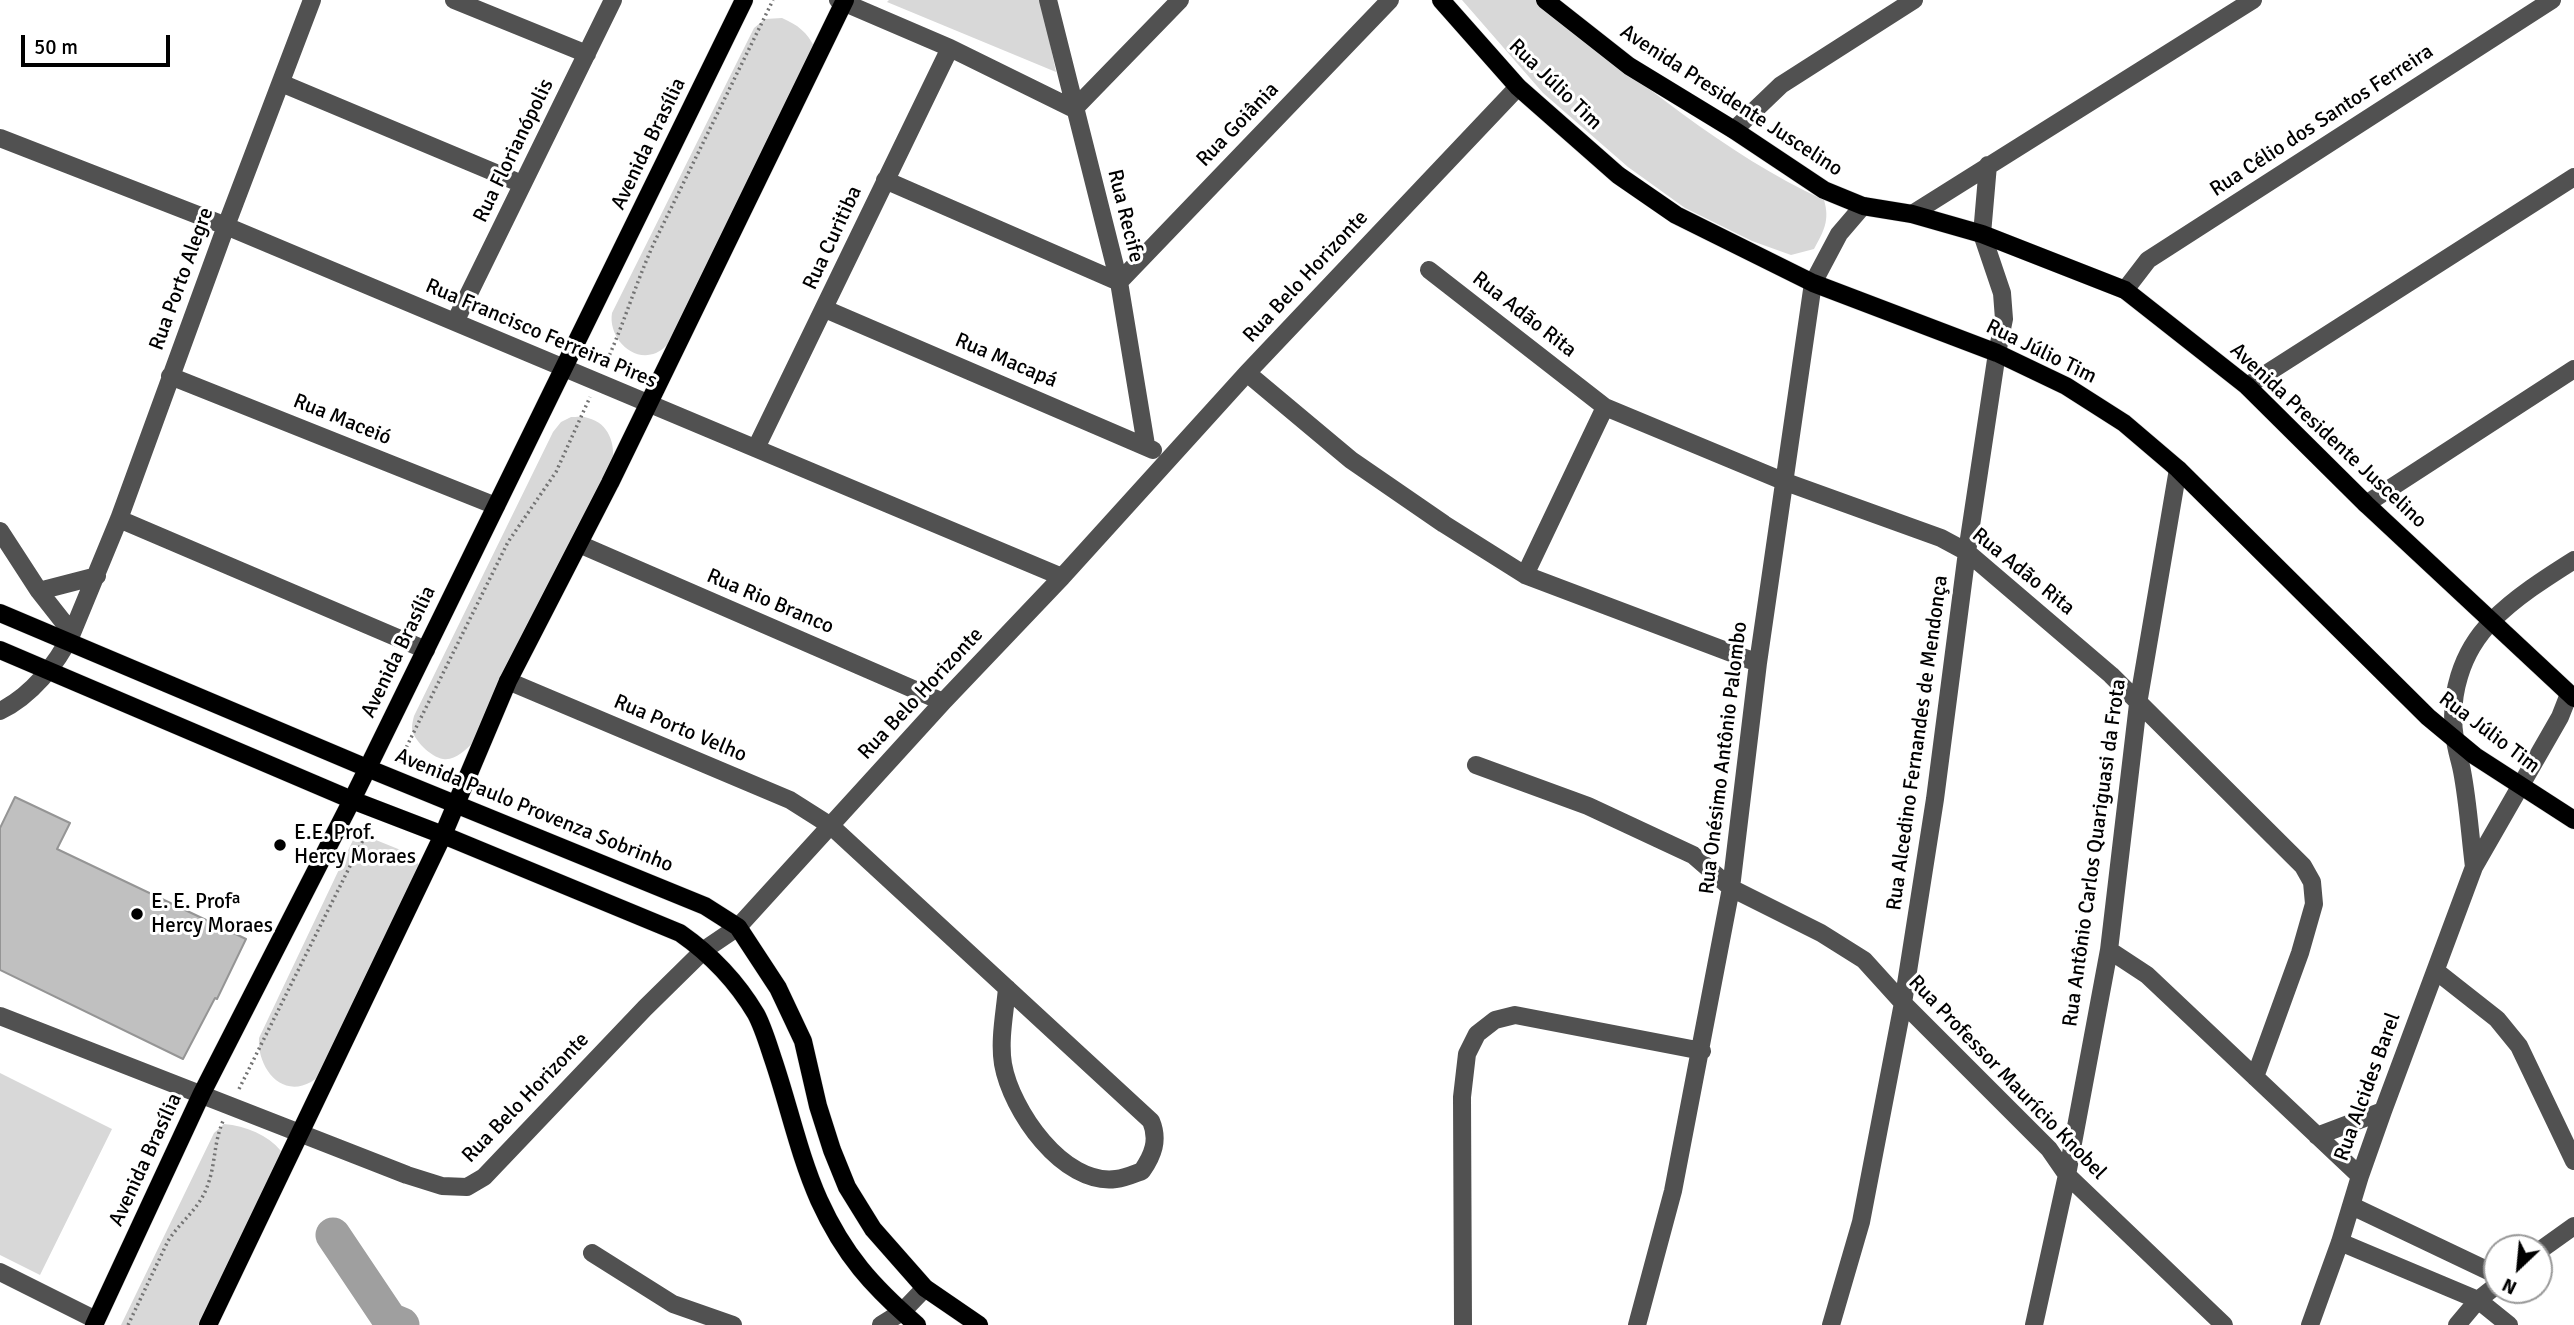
<!DOCTYPE html>
<meta charset="utf-8">
<style>
body{margin:0}
#map{position:relative;width:2574px;height:1325px;overflow:hidden;background:#fff;font-family:Signika,sans-serif}
canvas{display:block}
.north{position:absolute;left:2483px;top:1234px;width:70px;height:70px;box-sizing:border-box;background:#fff;border:2px solid #999;border-radius:50%;rotate:206deg;font-size:19px;font-weight:700;line-height:28px;text-align:center;color:#000}
.north::after{content:'';display:block;margin:auto;width:24px;height:32px;background:#000;clip-path:polygon(50% 0,100% 100%,50% 72%,0 100%)}
.scale{position:absolute;left:21px;top:35px;width:149px;height:32px;box-sizing:border-box;border:4px solid #000;border-top:0;padding-left:9px;font-size:21px;line-height:24px;white-space:nowrap;color:#000;-webkit-text-stroke:5px #fff;paint-order:stroke}
</style>
<div id="map">
<canvas width="2574" height="1325"></canvas>
<div class="north">N</div>
<div class="scale">50 m</div>
</div>
<script>
const context = document.querySelector('canvas').getContext('2d');
context.lineJoin = 'round';
function paint(path, color) { context.fillStyle = color; context.fill(path, 'evenodd'); }
function stroke(path, color, width, dash) { context.strokeStyle = color; context.lineWidth = width; context.lineCap = dash ? 'butt' : 'round'; context.setLineDash(dash || []); context.stroke(path); }
function drawText(font, color, halo, rows, align = 'center') {
  context.font = font + ' Signika,sans-serif'; context.lineWidth = 6; context.setLineDash([]); context.textBaseline = 'middle'; context.strokeStyle = halo; context.fillStyle = color; for (const [text, x, y, turn = 0] of rows) {
    context.save(); context.translate(x, y); context.rotate((+turn || 0) * Math.PI / 180); context.textAlign = isNaN(turn) ? turn : align; if (halo) context.strokeText(text, 0, 0); context.fillText(text, 0, 0); context.restore();
  }
}
paint(new Path2D(`
 M889,0H1041L1056,72L887,2Z
 M1462,0H1537L1551,13C1638,79 1724,154 1824,200C1830,220 1824,231 1814,249L1791,255L1752,241L1685,208L1628,167L1543,93Z
 M782,18C798,25 807,32 815,48L669,343C666,346 661,351 656,353C631,363 608,336 612,313L754,28L765,19Z
 M571,417C576,417 584,416 588,418C609,423 616,445 612,463L473,743C465,750 455,761 443,759C431,757 413,740 412,728C412,724 413,720 414,716L553,432L561,422Z
 M361,834L413,855L420,867L325,1071C321,1074 316,1079 311,1082C280,1099 257,1066 259,1038L353,840Z
 M0,1073L112,1129L40,1275L0,1255Z
 M224,1124C246,1126 268,1135 281,1151L278,1168L198,1325H121L214,1133Z`), '#d8d8d8');
stroke(new Path2D(`
 M333,1235L390,1320L402,1325`), '#9f9f9f', 35);
const building = new Path2D(`
 M15,797L70,823L57,849L246,939L217,999L215,998L183,1059L0,970V828Z`);
paint(building, '#c0c0c0');
stroke(building, '#959595', 2);
const major = new Path2D(`
 M1441,0L1518,87L1618,175L1676,215L1813,283L1997,353L2066,386L2124,423L2178,469L2428,717L2475,756L2574,820
 M1545,0L1629,66L1734,130L1824,190L1863,206L1912,214L1982,234L2125,290L2247,386L2366,504L2574,698
 M0,613L367,768L705,906L738,927L778,988L803,1041L818,1106L832,1150L847,1187L873,1229L925,1288L979,1325
 M0,650L352,800L443,835L680,933C710,954 737,982 756,1014C763,1027 768,1044 773,1059C789,1106 799,1155 819,1200C844,1255 872,1286 917,1325
 M94,1325L202,1093L352,800L744,0
 M208,1325L443,835L508,681L610,483L845,0`);
stroke(major, '#dbdbdb', 19);
stroke(new Path2D(`
 M605,365C624,324 636,282 655,241L773,0
 M399,762L508,542L556,472L590,397
 M239,1089L370,826
 M128,1325L168,1241C180,1222 199,1209 207,1187C216,1164 213,1145 223,1121`), '#737373', 3.5, [2, 3.5]);
stroke(new Path2D(`
 M454,0L587,54
 M838,0L950,48L1074,109L1180,0
 M1048,0L1119,282L1146,445
 M281,83L522,184
 M1734,130L1781,85L1914,0
 M0,138L226,226L1062,577
 M885,180L1119,282L1390,0
 M1912,214L2253,0
 M1429,270L1605,407L1783,481L1941,538L1967,552L2111,675L2303,866L2312,882L2314,904L2300,953L2255,1077
 M2125,290L2148,260L2552,0
 M825,309L1153,450
 M455,322L613,0
 M1247,373L1351,460L1444,524L1525,575L1758,663
 M170,376L496,506
 M2247,386L2574,177
 M756,448L950,48
 M2366,504L2574,369
 M119,519L426,650
 M0,531L39,591L72,633C57,664 31,696 0,711
 M579,544L943,702
 M1525,575L1605,407
 M39,591L97,576
 M72,633L119,519L226,226L312,0
 M508,681L790,800L831,826L1151,1121C1159,1140 1153,1155 1142,1171C1134,1174 1125,1178 1116,1179C1063,1186 1011,1110 1003,1064C999,1040 1005,1012 1007,988
 M1476,765L1588,806L1693,855L1731,888L1821,933L1864,960L1903,1003L2049,1149L2067,1175L2224,1325
 M2474,867C2470,835 2468,802 2462,771C2460,760 2456,750 2455,739C2448,697 2461,652 2492,621C2514,598 2547,577 2574,560
 M2109,950L2147,975L2360,1176
 M2436,971L2497,1019L2519,1046L2574,1161
 M0,1016L407,1175L442,1186L467,1187L484,1177L645,1008L704,950L738,927L943,702L1062,577L1247,373L1518,87
 M2317,1136L2383,1111
 M2352,1206L2497,1275
 M2340,1242L2478,1300L2509,1325
 M2539,1251L2574,1226
 M592,1253L673,1304L733,1325
 M0,1272L96,1320
 M881,1325L902,1312L925,1288
 M1463,1325L1462,1097L1467,1054L1477,1034L1495,1020L1515,1015L1702,1051
 M1637,1325L1673,1191L1731,888L1758,663L1813,283L1839,234L1863,206
 M1831,1325L1861,1222L1903,1003L1935,799L1967,552L1997,353L2004,319L2002,293L1982,234L1988,165
 M2034,1325L2067,1175L2109,950L2138,704L2178,469
 M2310,1325L2340,1242L2360,1176L2383,1111L2474,867L2560,717L2569,694
 M2457,1325L2478,1300L2497,1285`), '#515151', 18);
stroke(major, '#000', 18);
for (const [x, y, r, color] of [
 [280,845,7,"#000"],
 [137,914,7,"#000"]
]) { const dot = new Path2D(); dot.arc(x, y, r, 0, 2 * Math.PI); context.fillStyle = color; context.fill(dot); stroke(dot, '#fff', 2.5); }
drawText('21px', '#000', '#fff', [
 ["Rua Júlio Tim",1555,85,44],
 ["Avenida Presidente Juscelino",1731,101,33],
 ["Rua Célio dos Santos Ferreira",2322,121,-33],
 ["Rua Goiânia",1238,125,-46],
 ["Avenida Brasília",649,144,-64],
 ["Rua Florianópolis",514,151,-64],
 ["Rua Recife",1125,216,76],
 ["Rua Curitiba",833,238,-65],
 ["Rua Belo Horizonte",1306,277,-47],
 ["Rua Porto Alegre",182,279,-70],
 ["Rua Adão Rita",1524,315,38],
 ["Rua Francisco Ferreira Pires",541,334,23],
 ["Rua Júlio Tim",2041,352,26],
 ["Rua Macapá",1006,361,23],
 ["Rua Maceió",342,420,22],
 ["Avenida Presidente Juscelino",2328,436,43],
 ["Rua Adão Rita",2023,572,39],
 ["Rua Rio Branco",770,602,23],
 ["Avenida Brasília",399,652,-64],
 ["Rua Belo Horizonte",921,694,-47],
 ["Rua Porto Velho",680,729,23],
 ["Rua Júlio Tim",2489,733,37],
 ["Rua Alcedino Fernandes de Mendonça",1918,743,-82],
 ["Rua Onésimo Antônio Palombo",1724,758,-83],
 ["Avenida Paulo Provenza Sobrinho",534,811,22],
 ["Rua Antônio Carlos Quariguasi da Frota",2095,853,-82],
 ["Rua Professor Maurício Knobel",2007,1078,46],
 ["Rua Alcides Barel",2368,1087,-70],
 ["Rua Belo Horizonte",526,1098,-46],
 ["Avenida Brasília",146,1160,-65]
]);
drawText('21px', '#000', '#fff', [
 ["E.E. Prof.",294,833],
 ["Hercy Moraes",294,857],
 ["E. E. Profª",151,902],
 ["Hercy Moraes",151,926]
], 'left');
</script>
